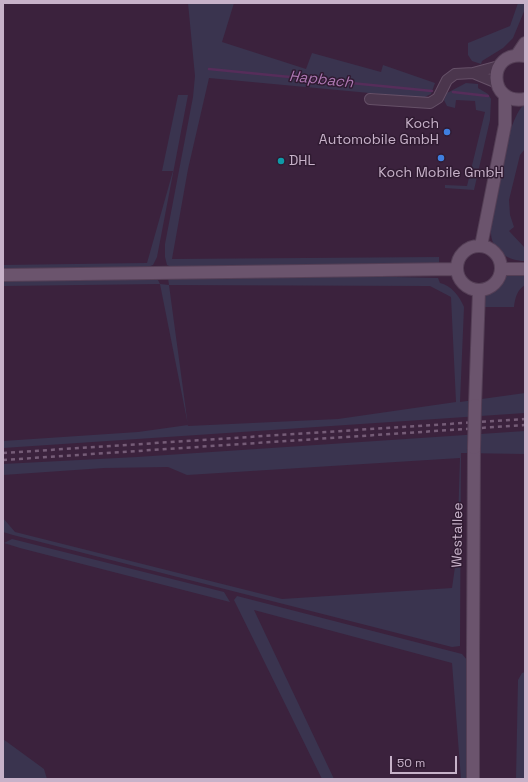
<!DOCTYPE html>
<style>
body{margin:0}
#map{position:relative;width:528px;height:782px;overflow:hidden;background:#3b223d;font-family:"Space Grotesk",sans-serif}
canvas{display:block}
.frame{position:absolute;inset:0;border:4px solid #c7b2c9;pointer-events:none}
.scale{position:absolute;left:390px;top:756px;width:67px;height:18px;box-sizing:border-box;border:2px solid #c7b2c9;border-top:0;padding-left:5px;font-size:12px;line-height:14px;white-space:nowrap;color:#c7b2c9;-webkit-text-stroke:3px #301b32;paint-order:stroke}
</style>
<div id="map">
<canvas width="528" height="782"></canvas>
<div class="frame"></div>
<div class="scale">50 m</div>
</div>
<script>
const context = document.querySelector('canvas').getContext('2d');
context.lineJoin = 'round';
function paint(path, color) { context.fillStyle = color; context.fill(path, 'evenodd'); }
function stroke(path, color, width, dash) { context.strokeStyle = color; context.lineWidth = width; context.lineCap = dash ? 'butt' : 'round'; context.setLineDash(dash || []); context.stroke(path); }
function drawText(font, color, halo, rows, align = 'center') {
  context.font = font + ' "Space Grotesk",sans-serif'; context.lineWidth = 3; context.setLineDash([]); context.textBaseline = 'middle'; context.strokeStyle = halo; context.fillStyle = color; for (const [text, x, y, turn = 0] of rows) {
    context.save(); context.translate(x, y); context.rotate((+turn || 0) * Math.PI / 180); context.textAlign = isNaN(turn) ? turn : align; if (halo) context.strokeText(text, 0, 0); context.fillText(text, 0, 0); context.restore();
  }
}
paint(new Path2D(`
 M188,3H234L222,42L306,69L312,53L381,72L383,65L435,83L431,94L423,98L209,78L188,169L172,259L439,257V263L322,267L176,269L167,265L165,257V244L193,97L195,76Z
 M518,3H525V9L513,38L503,48L482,61L481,64L472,61L468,55V43L510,26Z
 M466,83L478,84V88L488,94L491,99L490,120L474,190L445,188V185L467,186L485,112L476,110L475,101L456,100L455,108L447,106L444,100L447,93Z
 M178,95H188L157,257L153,265L143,269L3,271V265L147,263L173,171H162Z
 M525,104V149L520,155L509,200L510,215L514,227L509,231L525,248V261C509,261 492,251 491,234C491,229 491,225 491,221C496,197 507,116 525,104Z
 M501,269H525V285C517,290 515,298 514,307H478L479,291C493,288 498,282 501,269Z
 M311,275L438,278L440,283C451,285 460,297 464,307L460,402L525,393V413L3,448V441L138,432L188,425L160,284L3,286V279L157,278L160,284L169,285L168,278ZM169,285L430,286L451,297L456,402L338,419L188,426Z
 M525,431V454L461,453L460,646L452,647L13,535L3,532V518L15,532L282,599L452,588L457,553L460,458L187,475L168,467L104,468L3,475V464L137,457Z
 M12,539L224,592L230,602L20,548L4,543Z
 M237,596L462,654L468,661L467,779H461L452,663L254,610L334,779H322L234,600Z
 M525,672V779H516L518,680L522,673Z
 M3,739L44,769L47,779H3Z`), '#3a344f');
stroke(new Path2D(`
 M209,69L432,91
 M453,92L488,96`), '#562d5a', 2.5);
const minor = new Path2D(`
 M473,73L497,83
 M370,99L430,103L438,98L447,80L455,74L473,73L499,66`);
const major = new Path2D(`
 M517,55L525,43
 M525,56C486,50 488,106 525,99
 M457 268a22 22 0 1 1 44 0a22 22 0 1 1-44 0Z
 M481,246L505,125V96
 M501,269H525
 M3,275L456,269
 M475,405L479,291
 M473,779V654L474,448`);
stroke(minor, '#665168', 12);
stroke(major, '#543f56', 14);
stroke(minor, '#4b364d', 10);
stroke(major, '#6b546d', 12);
stroke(new Path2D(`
 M3,453L525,419
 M3,460L525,425`), '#755c77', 2.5, [4, 4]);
const majorBridge = new Path2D(`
 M474,448L475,405`);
stroke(majorBridge, '#543f56', 14, []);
stroke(majorBridge, '#6b546d', 12);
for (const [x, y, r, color] of [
 [447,132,4,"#3f7fe0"],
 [441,158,4,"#3f7fe0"],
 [281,161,4,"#0f9aa8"]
]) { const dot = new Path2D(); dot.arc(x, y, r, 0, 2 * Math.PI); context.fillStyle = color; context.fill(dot); stroke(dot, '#301b32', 1.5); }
drawText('14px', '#c7b2c9', '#301b32', [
 ["Koch",439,124],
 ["Automobile GmbH",439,140],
 ["DHL",289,161,"left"],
 ["Koch Mobile GmbH",441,173,"center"]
], 'right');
drawText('14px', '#c7b2c9', '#301b32', [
 ["Westallee",458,535,-89]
]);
drawText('italic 15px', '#ac78b2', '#301b32', [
 ["Hapbach",321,80,6]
]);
</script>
